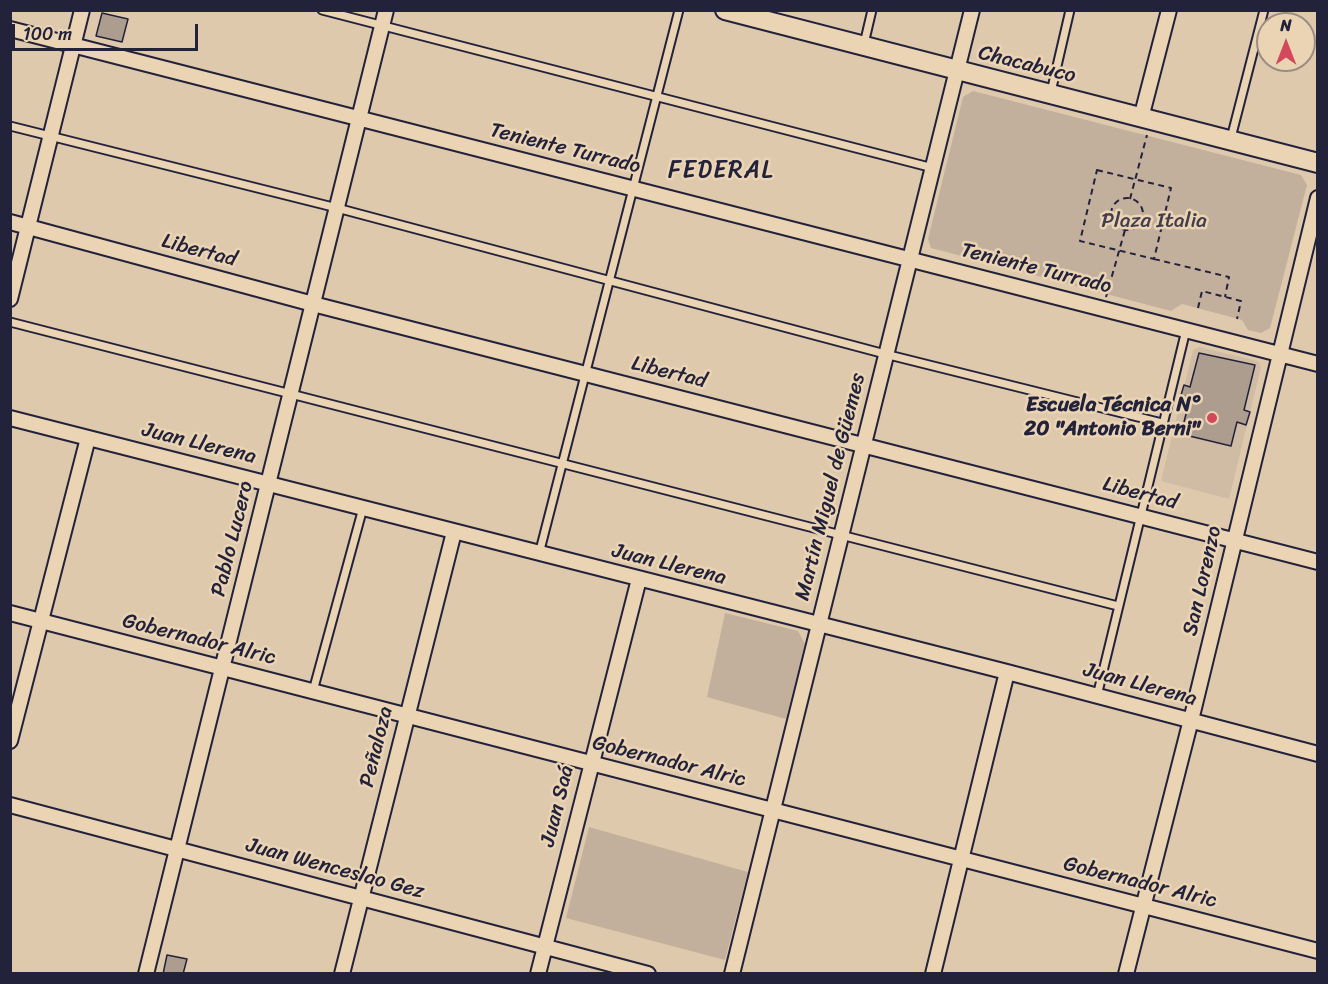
<!DOCTYPE html>
<meta charset="utf-8">
<style>
body{margin:0}
#map{position:relative;width:1328px;height:984px;overflow:hidden;background:#dfc9ad;font-family:Sriracha,sans-serif}
canvas{display:block}
.frame{position:absolute;inset:0;border:12px solid #22223b;pointer-events:none}
.north{position:absolute;left:1256px;top:12px;width:60px;height:60px;box-sizing:border-box;background:#ebd4b4;border:2px solid #9b8d84;border-radius:50%;rotate:0deg;font-size:16px;font-weight:700;line-height:24px;text-align:center;color:#22223b}
.north::after{content:'';display:block;margin:auto;width:21px;height:27px;background:#d1495b;clip-path:polygon(50% 0,100% 100%,50% 72%,0 100%)}
.scale{position:absolute;left:12px;top:24px;width:186px;height:27px;box-sizing:border-box;border:3px solid #22223b;border-top:0;padding-left:8px;font-size:18px;line-height:21px;white-space:nowrap;color:#22223b;-webkit-text-stroke:4px #ebd4b4;paint-order:stroke}
</style>
<div id="map">
<canvas width="1328" height="984"></canvas>
<div class="frame"></div>
<div class="north">N</div>
<div class="scale">100 m</div>
</div>
<script>
const context = document.querySelector('canvas').getContext('2d');
context.lineJoin = 'round';
function paint(path, color) { context.fillStyle = color; context.fill(path, 'evenodd'); }
function stroke(path, color, width, dash) { context.strokeStyle = color; context.lineWidth = width; context.lineCap = dash ? 'butt' : 'round'; context.setLineDash(dash || []); context.stroke(path); }
function drawText(font, color, halo, rows, align = 'center') {
  context.font = font + ' Sriracha,sans-serif'; context.lineWidth = 5; context.setLineDash([]); context.textBaseline = 'middle'; context.strokeStyle = halo; context.fillStyle = color; for (const [text, x, y, turn = 0] of rows) {
    context.save(); context.translate(x, y); context.rotate((+turn || 0) * Math.PI / 180); context.textAlign = isNaN(turn) ? turn : align; if (halo) context.strokeText(text, 0, 0); context.fillText(text, 0, 0); context.restore();
  }
}
paint(new Path2D(`
 M1199,347L1258,361L1261,367L1229,499L1161,481L1193,350Z`), '#d0bca4');
paint(new Path2D(`
 M973,91L1301,175L1307,185L1270,328L1261,333L1248,330L1242,320L1182,304L1171,311L931,248L928,239L963,97Z
 M725,613L798,631L805,644L786,719L707,697Z
 M589,827L748,872L725,960L566,918Z`), '#c3b09c');
const building = new Path2D(`
 M102,13L128,19L122,42L96,36Z
 M1199,353L1255,365L1244,410L1250,412L1246,425L1237,422L1231,446L1181,434L1190,398L1181,395L1184,385L1190,387Z
 M167,955L187,959L183,974H163Z`);
paint(building, '#ad9d8f');
stroke(building, '#22223b', 1.5);
const lane = new Path2D(`
 M322,10L933,168
 M864,44L872,10
 M1051,92L1070,10
 M10,126L337,208L885,354L1162,423
 M1231,138L1264,10
 M10,322L1118,606
 M539,554L679,10
 M313,691L363,508
 M1097,696L1186,330`);
const street = new Path2D(`
 M10,29L1318,364
 M1141,118L1169,10
 M10,222L313,304L1318,562
 M10,299L82,10
 M10,418L1007,672L1318,754
 M10,613L1318,951
 M10,741L88,438
 M10,805L648,974
 M146,974L386,10
 M342,974L454,532
 M538,974L639,579
 M732,974L972,10
 M933,974L1007,672
 M1126,974L1194,708L1318,198`);
const secondary = new Path2D(`
 M725,10L1318,163`);
stroke(lane, '#22223b', 11);
stroke(street, '#22223b', 18);
stroke(secondary, '#22223b', 22);
stroke(new Path2D(`
 M1097,170L1171,188L1154,259L1080,241Z
 M1111 214a16 16 0 1 1 32 0a16 16 0 1 1-32 0Z
 M1130,199L1147,135
 M1154,259L1229,277L1225,297
 M1106,297L1125,230
 M1198,308L1202,291L1241,301L1237,319`), '#22223b', 2, [6, 4.5]);
stroke(lane, '#ebd4b4', 7);
stroke(street, '#ebd4b4', 14);
stroke(secondary, '#ebd4b4', 18);
for (const [x, y, r, color] of [
 [1212,418,6,"#d1495b"]
]) { const dot = new Path2D(); dot.arc(x, y, r, 0, 2 * Math.PI); context.fillStyle = color; context.fill(dot); stroke(dot, '#ebd4b4', 2); }
drawText('21px', '#22223b', '#ebd4b4', [
 ["Chacabuco",1027,65,14],
 ["Teniente Turrado",565,149,14],
 ["Libertad",199,251,15],
 ["Teniente Turrado",1036,269,14],
 ["Libertad",669,373,14],
 ["Juan Llerena",199,444,14],
 ["Martín Miguel de Güemes",831,487,-76],
 ["Libertad",1140,494,15],
 ["Pablo Lucero",233,539,-76],
 ["Juan Llerena",669,565,14],
 ["San Lorenzo",1203,581,-77],
 ["Gobernador Alric",199,640,14],
 ["Juan Llerena",1140,685,15],
 ["Peñaloza",377,747,-76],
 ["Gobernador Alric",669,762,14],
 ["Juan Saá",558,806,-76],
 ["Juan Wenceslao Gez",335,869,15],
 ["Gobernador Alric",1140,883,14]
]);
drawText('21px', '#423e4e', '#ebd4b4', [
 ["Plaza Italia",1154,222]
]);
drawText('bold 21px', '#22223b', '#ebd4b4', [
 ["Escuela Técnica N°",1200,406],
 ["20 \"Antonio Berni\"",1200,430]
], 'right');
context.letterSpacing = '1.5px';
drawText('24px', '#22223b', '#ebd4b4', [
 ["FEDERAL",721,171]
]);
context.letterSpacing = '0px';
</script>
